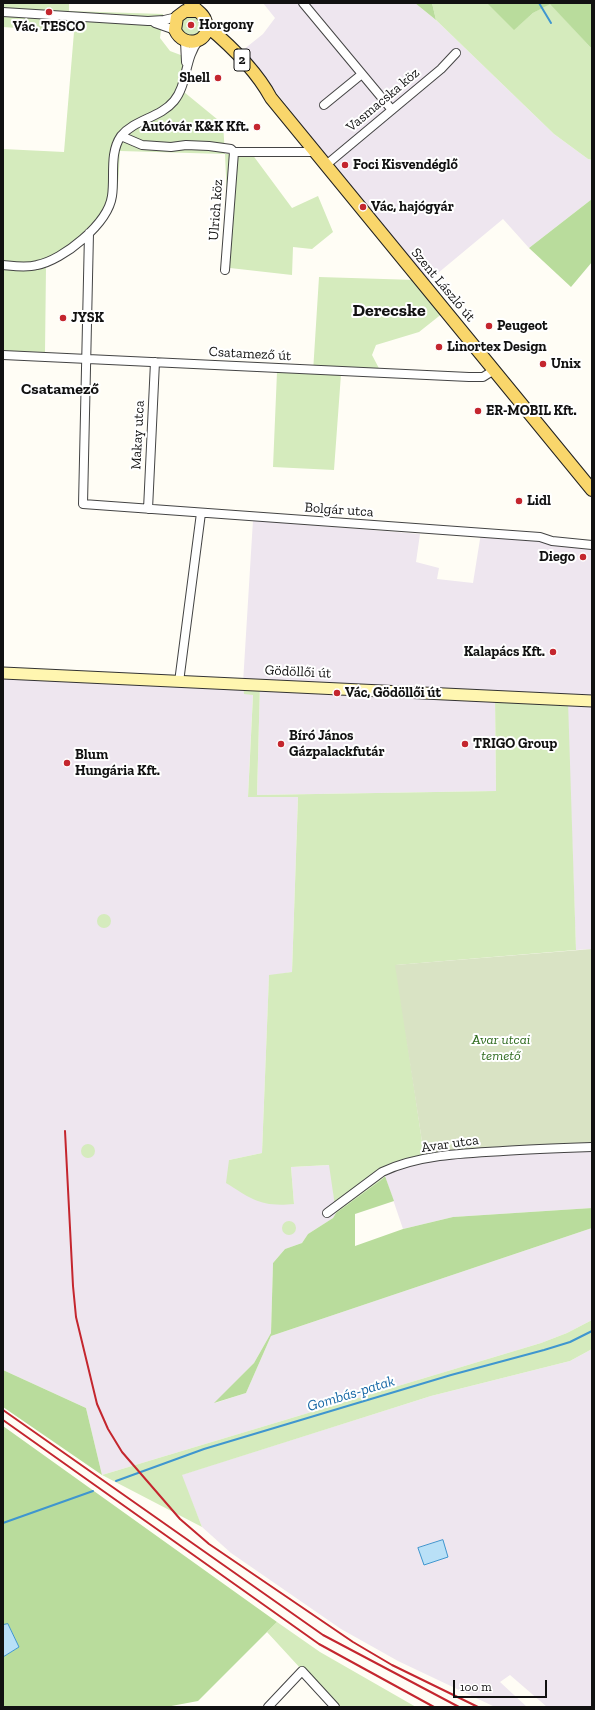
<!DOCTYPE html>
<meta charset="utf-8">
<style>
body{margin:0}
#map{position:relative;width:595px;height:1710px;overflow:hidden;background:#fffdf5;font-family:"Zilla Slab",serif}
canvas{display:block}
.frame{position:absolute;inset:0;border:4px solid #111;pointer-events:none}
.scale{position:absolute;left:453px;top:1680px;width:94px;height:18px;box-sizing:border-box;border:2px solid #111;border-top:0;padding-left:5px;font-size:12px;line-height:14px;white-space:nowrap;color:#111;-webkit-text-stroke:3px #fff;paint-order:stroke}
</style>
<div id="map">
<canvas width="595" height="1710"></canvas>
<div class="frame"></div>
<div class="scale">100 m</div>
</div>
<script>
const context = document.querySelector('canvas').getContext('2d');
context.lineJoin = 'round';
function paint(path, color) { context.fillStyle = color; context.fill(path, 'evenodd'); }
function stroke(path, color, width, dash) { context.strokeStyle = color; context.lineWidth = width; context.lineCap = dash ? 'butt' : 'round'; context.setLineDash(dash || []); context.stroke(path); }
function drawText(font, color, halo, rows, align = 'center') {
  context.font = font + ' "Zilla Slab",serif'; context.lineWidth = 4; context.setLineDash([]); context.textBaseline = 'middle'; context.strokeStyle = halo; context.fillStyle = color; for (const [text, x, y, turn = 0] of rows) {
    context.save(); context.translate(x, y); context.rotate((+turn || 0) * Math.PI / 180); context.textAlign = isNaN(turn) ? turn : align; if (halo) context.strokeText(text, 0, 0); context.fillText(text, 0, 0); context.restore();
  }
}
paint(new Path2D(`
 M263,3H415L436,20L554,134L588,159L592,160V199L529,248L503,219L426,283L243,50L263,34L275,18Z
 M253,520L420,534L416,562L439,568L437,579L473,583L481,533L592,542V949L576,950L567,701L495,696L496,791L257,795L260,684L253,694L248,796L298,797L292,972L269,976L262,1153L229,1160L294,1204L291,1167L330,1165L336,1213L333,1218L308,1234L302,1243L285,1249L273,1263L271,1333L254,1363L215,1403L246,1393L271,1336L592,1228V1320L567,1333L541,1343L102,1475L86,1408L3,1370V673L243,683Z
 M592,1143V1208L453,1217L403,1229L385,1176L390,1164L449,1152Z
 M592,1349V1707H547L510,1675L500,1682L527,1707H495L398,1661L341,1629L231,1553L202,1527L181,1475L431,1396L570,1361Z`), '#eee6ef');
paint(new Path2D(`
 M3,3H69V11L163,14L160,38L170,51L194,60L184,92L223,124L225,154H252L292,208L318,196L333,232L312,249L293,247L292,275L230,268L225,154L120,151C119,166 119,182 116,197C109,230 73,252 46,267L45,352L3,351V149L64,152L74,32L3,27Z
 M432,3H499L518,26L533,13L550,3L592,49V160L588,159L554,134L436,20Z
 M181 26a10 10 0 1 1 20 0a10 10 0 1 1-20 0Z
 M319,277L416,280L443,313L419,332L376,345L372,355L383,376L341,374L334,470L273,467L277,372H313Z
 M243,683L260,684L257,795L496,791L495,696L568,701L576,950L396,965L424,1155L390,1164L381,1180L336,1213L329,1165L291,1167L294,1204C261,1207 253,1200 226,1183L229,1160L262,1153L269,975L292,972L298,797H248L253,695L244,694Z
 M97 921a7 7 0 1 1 14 0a7 7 0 1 1-14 0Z
 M81 1151a7 7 0 1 1 14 0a7 7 0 1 1-14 0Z
 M282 1228a7 7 0 1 1 14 0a7 7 0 1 1-14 0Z
 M592,1320V1349L570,1361L431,1396L182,1475L202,1527L102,1475L541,1343L567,1333Z
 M277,1622L320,1652L416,1707H336L267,1632Z`), '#d5ebbd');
paint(new Path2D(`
 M415,3H432L436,20Z
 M487,3H592V49L550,4L533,13L514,30Z
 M592,199V262L571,287L529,248Z
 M385,1176L394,1201L355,1214V1246L403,1229L453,1217L592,1208V1228L271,1336L246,1393L214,1403L254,1363L271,1333L273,1263L285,1249L302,1243L308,1234L333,1218L336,1213L381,1180Z
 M3,1370L86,1408L102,1475L3,1407Z
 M3,1426L277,1622L198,1701L166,1707H3V1657L19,1647L8,1624L3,1625Z`), '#b9dc9c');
paint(new Path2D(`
 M592,949V1143L449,1152L424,1155L395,965Z`), '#d9e3c4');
const water = new Path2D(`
 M443,1540L448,1557L424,1565L418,1548Z
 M8,1624L19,1647L3,1657V1625Z`);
paint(water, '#b9e0f7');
stroke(water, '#3f96cf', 1);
stroke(new Path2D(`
 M539,3L551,23
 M116,1481L204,1449L451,1375L544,1350L570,1342L592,1331
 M3,1523L93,1491`), '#3f96cf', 2);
const street = new Path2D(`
 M303,3L392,110
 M3,12L148,21L164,20L177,17
 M155,23L175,30
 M185,41L186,62
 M324,105L362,74
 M121,136L142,145L171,147L186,145L209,146L231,149L234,152
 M234,152H316
 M326,165L441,69L456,53
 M89,233L83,504L540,537L552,541L592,545
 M3,265C14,266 26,268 37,265C63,260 108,224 112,196C115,177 109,153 121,136C135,119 160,118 174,101C188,84 184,58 199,40
 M225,270L234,152
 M3,355L469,377H483L494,370
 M148,509L155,362
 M179,682L201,513
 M327,1213L382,1172C417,1155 464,1153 503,1151C532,1149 562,1148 592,1147
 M268,1707L302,1671L335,1707`);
const secondary = new Path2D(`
 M3,673L592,701`);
const primary = new Path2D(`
 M190,3C195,10 204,13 206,22C212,42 184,50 175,30L177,17L185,11H196
 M207,26C231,46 256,70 271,98L592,490`);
stroke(street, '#444', 10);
stroke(secondary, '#333', 13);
stroke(primary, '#222', 14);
stroke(street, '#fff', 8);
stroke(secondary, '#fff6b0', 11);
stroke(primary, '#f9d66b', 12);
stroke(new Path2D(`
 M65,1131L73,1286L76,1317L97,1404L108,1429L122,1452L180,1519L209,1544L353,1642L392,1665L478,1707
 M3,1410L323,1635L459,1707
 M3,1420L319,1644L434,1707`), '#c4262e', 2);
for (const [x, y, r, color] of [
 [49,12,4,"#c4262e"],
 [191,25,4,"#c4262e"],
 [218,78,4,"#c4262e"],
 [257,127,4,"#c4262e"],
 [345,165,4,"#c4262e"],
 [363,207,4,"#c4262e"],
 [63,318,4,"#c4262e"],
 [489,326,4,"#c4262e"],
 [439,347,4,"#c4262e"],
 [543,364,4,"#c4262e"],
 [478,411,4,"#c4262e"],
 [519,501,4,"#c4262e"],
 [583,557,4,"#c4262e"],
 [553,652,4,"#c4262e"],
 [337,693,4,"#c4262e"],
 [281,744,4,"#c4262e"],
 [465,744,4,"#c4262e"],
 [67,763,4,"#c4262e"]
]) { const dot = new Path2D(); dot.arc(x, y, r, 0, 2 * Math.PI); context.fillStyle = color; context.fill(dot); stroke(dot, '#fff', 1.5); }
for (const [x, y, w] of [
 [242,60,16]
]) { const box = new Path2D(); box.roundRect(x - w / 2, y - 11, w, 22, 3); context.fillStyle = '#fff'; context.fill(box); stroke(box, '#111', 1); }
drawText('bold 13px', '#111', null, [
 ["2",242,60]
]);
drawText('bold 14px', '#111', '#fff', [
 ["Horgony",199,25],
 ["Vác, TESCO",49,27,"center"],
 ["Shell",210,78,"right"],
 ["Autóvár K&K Kft.",249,127,"right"],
 ["Foci Kisvendéglő",353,165],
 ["Vác, hajógyár",371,207],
 ["JYSK",71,318],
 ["Peugeot",497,326],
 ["Linortex Design",447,347],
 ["Unix",551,364],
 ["ER-MOBIL Kft.",486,411],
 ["Lidl",527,501],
 ["Diego",575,557,"right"],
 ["Kalapács Kft.",545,652,"right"],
 ["Vác, Gödöllői út",345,693],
 ["Bíró János",289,736],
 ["Gázpalackfutár",289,752],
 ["TRIGO Group",473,744],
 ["Blum",75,755],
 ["Hungária Kft.",75,771]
], 'left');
drawText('14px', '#111', '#fff', [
 ["Vasmacska köz",383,100,-40],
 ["Ulrich köz",216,210,-86],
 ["Szent László út",443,285,50],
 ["Csatamező út",250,354,3],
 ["Makay utca",138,435,-87],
 ["Bolgár utca",339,510,4],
 ["Gödöllői út",298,672,3],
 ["Avar utca",450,1144,-8]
]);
drawText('italic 14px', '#2f6b1f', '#fff', [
 ["Avar utcai",501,1040],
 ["temető",501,1056]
]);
drawText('italic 15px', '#1768a6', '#fff', [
 ["Gombás-patak",351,1394,-17]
]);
drawText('bold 16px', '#111', '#fff', [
 ["Csatamező",60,389]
]);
drawText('bold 18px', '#111', '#fff', [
 ["Derecske",389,311]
]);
</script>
